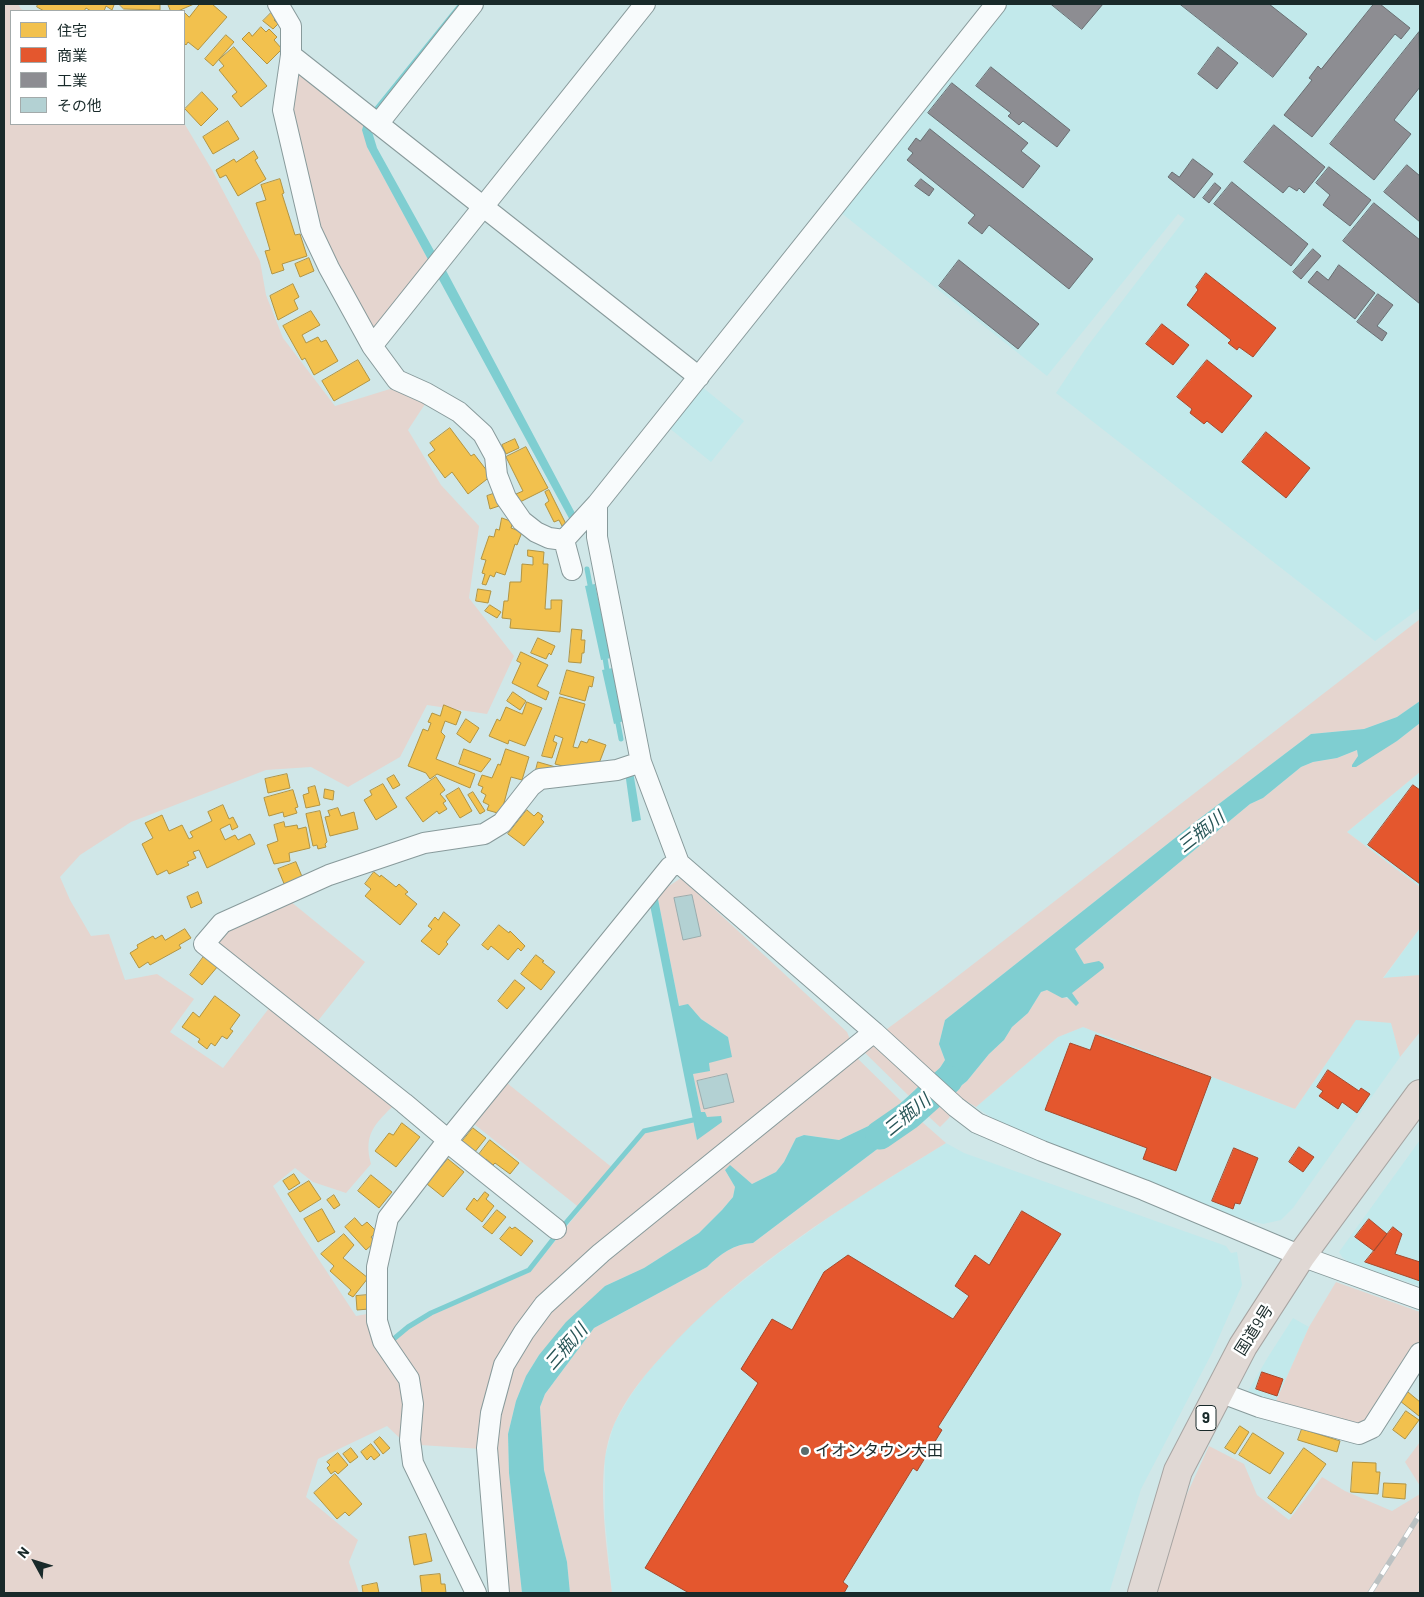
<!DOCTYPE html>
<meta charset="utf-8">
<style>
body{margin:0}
#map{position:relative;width:1424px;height:1597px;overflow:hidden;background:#d0e7e8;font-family:Barlow,"Noto Sans JP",sans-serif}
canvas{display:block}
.frame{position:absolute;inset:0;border:5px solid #192a2a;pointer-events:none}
.legend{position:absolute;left:10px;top:10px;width:175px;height:115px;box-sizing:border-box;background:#fff;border:1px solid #a3aaaa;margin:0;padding:6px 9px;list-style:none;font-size:15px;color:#192a2a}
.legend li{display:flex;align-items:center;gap:10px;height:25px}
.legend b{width:25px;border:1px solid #a3aaaa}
.north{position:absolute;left:10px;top:1537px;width:50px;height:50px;-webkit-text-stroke:4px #fff;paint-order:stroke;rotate:309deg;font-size:14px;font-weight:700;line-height:20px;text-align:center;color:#192a2a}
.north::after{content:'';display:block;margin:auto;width:18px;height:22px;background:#192a2a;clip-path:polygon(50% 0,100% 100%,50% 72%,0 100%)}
</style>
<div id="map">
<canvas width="1424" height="1597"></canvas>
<div class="frame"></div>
<ul class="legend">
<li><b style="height:14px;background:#f2c14e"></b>住宅</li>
<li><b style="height:14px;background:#e4572e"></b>商業</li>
<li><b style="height:14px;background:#8d8d92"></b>工業</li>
<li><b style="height:14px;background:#b3d1d3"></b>その他</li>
</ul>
<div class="north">N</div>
</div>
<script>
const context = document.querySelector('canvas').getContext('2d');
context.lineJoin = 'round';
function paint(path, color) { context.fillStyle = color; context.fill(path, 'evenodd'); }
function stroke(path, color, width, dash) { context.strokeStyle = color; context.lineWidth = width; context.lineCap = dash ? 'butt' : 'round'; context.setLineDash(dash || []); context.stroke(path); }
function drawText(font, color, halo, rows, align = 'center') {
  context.font = font + ' Barlow,"Noto Sans JP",sans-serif'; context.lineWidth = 5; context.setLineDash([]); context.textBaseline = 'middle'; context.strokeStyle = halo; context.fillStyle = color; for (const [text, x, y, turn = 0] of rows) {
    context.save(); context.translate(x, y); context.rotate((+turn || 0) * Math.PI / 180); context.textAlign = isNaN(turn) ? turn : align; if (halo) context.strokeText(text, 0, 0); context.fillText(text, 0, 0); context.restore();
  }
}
paint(new Path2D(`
 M1004,4H1420V608L1375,641L1056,393L1086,348L1185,219L1178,214L1047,376L840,212Z
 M701,386L744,421L711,462L668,427Z
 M1420,772V887L1347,832Z
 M1420,928V975L1383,979Z
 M1356,1019L1391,1022L1400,1057L1293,1208L1281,1220L1263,1224L1243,1219L1068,1154L1004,1126L976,1107L1058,1037L1083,1027L1295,1109Z
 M1420,1140V1286L1350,1263L1342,1257L1339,1252Z
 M946,1143L964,1153L1226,1246L1231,1253L1237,1252L1242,1285L1212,1353L1141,1489L1109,1593H612L605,1519V1457L614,1424L629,1398L645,1375L679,1336L711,1306L779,1253L849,1203Z
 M1293,1318L1309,1327L1273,1408L1244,1398L1268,1357Z`), '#c2e9eb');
paint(new Path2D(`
 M4,4H18L21,9L25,11H11V124L184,123L212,170L260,261L266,295L283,338L335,406L390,389L427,401L408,430L441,485L479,526L469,598L514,656L487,714L427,705L400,757L348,787L311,767L266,770L131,822L80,855L60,877L70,900L91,936L109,934L125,980L157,974L194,999L170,1032L223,1068L273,1003L395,1104C375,1124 363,1134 371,1164L346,1193L313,1182L295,1168L273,1186L302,1234L356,1316L372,1313L402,1374L406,1444L387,1426L318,1459L306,1497L358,1540L349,1562L359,1593H4Z
 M299,68L365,120L367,147L431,265L373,333L334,261L314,210L293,106L295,85Z
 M1420,619V701L1397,717L1364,729L1311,734L1199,819L945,1020L939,1044L945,1060L934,1077L883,1032L941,989Z
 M1420,723V772L1347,832L1420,887V928L1383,978L1420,975V1032L1400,1057L1391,1023L1356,1020L1295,1109L1083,1027L1058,1037L976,1107L952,1093L967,1081L989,1054L1004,1040L1012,1027L1028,1013L1041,992L1047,990C1059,996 1068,998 1079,1004L1072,994L1084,964L1075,949L1250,804L1263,798L1301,767L1313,762L1337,758L1357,750L1358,756L1397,741Z
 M681,878L847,1032L852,1044L534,1309L482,1449L420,1445L389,1345L407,1329L436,1313L530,1272L581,1209L469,1120L502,1079L614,1169L645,1132L693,1121L697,1140L706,1117L701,1113L693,1074L709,1063L728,1037L701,1019L688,1005L679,1006L657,894Z
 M285,897L365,962L313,1027L211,941Z
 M869,1040L919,1086L909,1096L859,1047Z
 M853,1054L902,1102L881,1120L839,1140L804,1135L796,1138L784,1162L776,1172L752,1184L730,1166L725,1170L735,1187L733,1197L722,1210L699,1233L644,1268L605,1286L539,1355L526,1376L516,1401L508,1434L509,1473L522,1593H503L492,1437L510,1364L565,1292Z
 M940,1104L951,1114L949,1118L940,1127L927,1115Z
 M921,1121L946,1143C847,1204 740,1269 662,1356C639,1381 617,1409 608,1442C597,1485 607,1549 612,1593H570L567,1562L544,1470L540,1407L545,1394L594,1328L707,1267C720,1254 734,1244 753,1243L876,1150Z
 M1336,1282L1420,1312V1346L1363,1428L1273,1408L1309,1327Z
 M1420,1442V1486L1405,1462Z
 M1209,1446L1244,1464L1257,1495L1289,1520L1322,1477L1345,1491L1392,1511L1420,1494V1511L1367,1593H1153L1176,1518Z
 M1420,1518V1593H1373Z`), '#e5d5cf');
paint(new Path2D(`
 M458,4H467L376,118L370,113Z
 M365,120L370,125L377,148L438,258L431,265L367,147L362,130Z
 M442,263L576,515L571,522L435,272Z
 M595,584L611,658L601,660L585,586Z
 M613,668L624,721L614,724L602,670Z
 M1420,701V723L1397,741L1356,767H1352V765L1358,756L1357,750L1337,758L1313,762L1301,767L1263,798L1250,804L1075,949L1084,964L1099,961L1103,964L1104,968L1072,993L1079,1003L1076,1006L1067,997L1062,998L1047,990L1041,992L1028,1013L1012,1027L1004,1040L989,1054L967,1081L952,1093L934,1077L945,1060L939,1044L945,1020L1199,819L1311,734L1364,729L1397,717Z
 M633,771L641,820L632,822L625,772Z
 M657,894L679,1006L688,1004L701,1019L728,1037L732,1057L709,1063L710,1071L693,1074L701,1112H705L707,1117L721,1116L722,1122L697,1140L648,895Z
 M919,1086L940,1104L927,1115L909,1096Z
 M902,1102L921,1121L876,1150L753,1243C734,1244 720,1254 707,1267L594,1328L545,1394L540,1407L544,1470L567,1562L570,1593H522L509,1473L508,1434L516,1401L526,1376L539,1355L566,1322L605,1286L644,1268L699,1233L722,1210L733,1197L735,1187L725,1170L730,1165L752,1184L776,1172L784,1162L796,1138L804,1135L839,1140L881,1120Z`), '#7fced1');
const homes = new Path2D(`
 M38,4H111L114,5L112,10L106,6L104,11H91L86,8L84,11H44L37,7Z
 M119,4H160V10L124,9Z
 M168,4H194L178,11H171Z
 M200,4H212L227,17L198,50L188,42L186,45L184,43V12L189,17Z
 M271,13L276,18L274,20L278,24L273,29L263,21Z
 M261,27L266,32L269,29L277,37L274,40L282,49L267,64L242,39L249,32L252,36Z
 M226,35L234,42L213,66L205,59Z
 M234,47L267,86L241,107L232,96L237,92L219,70L224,66L219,60Z
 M202,92L218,109L201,126L185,109Z
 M228,121L239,139L213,154L203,137Z
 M254,151L258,158L255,160L266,179L238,196L226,175L220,178L216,170L234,159L236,162Z
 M280,179L284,193L282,194L295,235L300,234L307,256L282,264L284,270L272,274L265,251L270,250L256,203L266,200L261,185Z
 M309,258L314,271L300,277L295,264Z
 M293,284L299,297L294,300L298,309L278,320L270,296Z
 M311,311L320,325L302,335L306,343L318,337L321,342L326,340L338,361L314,375L305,358L302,360L283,326Z
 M358,360L370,380L334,401L322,381Z
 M450,428L471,456L474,454L491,476L468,494L452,472L445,478L428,455L435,450L430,443Z
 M515,439L519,448L506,454L502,445Z
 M526,447L548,488L520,502L516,494L523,491L506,457Z
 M549,490L566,524L562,526L559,520L554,522L545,504L549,501L545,492Z
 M496,493L499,506L490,509L487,496Z
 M502,518L513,522L511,528L522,532L517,545L515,544L505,575L496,572L494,577L490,575L486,585L482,584L485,574L482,573L486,560L481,559L489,536L494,537L496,529L499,530Z
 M528,550L544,552L543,564H548L545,609H551V600H562L560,632L510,628L511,619L502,618L504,601H508L510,582H521L522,564L533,565V557L528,556Z
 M478,589L491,591L488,603L476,601Z
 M490,605L501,612L497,618L485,611Z
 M572,629L582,630L581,640H585L584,653H582L581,663L569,662Z
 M538,638L555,646L551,655L549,653L546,659L531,653Z
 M521,652L548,665L537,686L549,692L546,700L512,683L521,663L517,661Z
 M567,670L594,677L592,687L589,686L585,701L560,694Z
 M513,692L526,701L520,710L507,701Z
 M560,697L585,704L573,747L578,748L581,741L587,743L589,739L606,745L598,766L574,769L555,764L563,738L555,735L553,741L557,743L552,758L542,756Z
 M527,702L542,708L525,746L509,740L508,744L489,736L497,719L500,721L506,707L522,714Z
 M444,705L461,712L456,725L445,721L441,732L445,736L436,759L475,774L470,788L437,774L430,779L426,773L408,766L423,729L428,731L431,723L428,722L432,713L440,716Z
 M466,719L479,728L470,743L457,734Z
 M464,749L491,759L481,772L459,764Z
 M506,749L529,757L522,780L511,777L501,814L487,810L489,805L483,802L486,795L481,792L483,787L478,785L482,775L492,778L498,764L500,765Z
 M538,762L559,768L547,773L536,770Z
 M287,774L290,788L268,793L265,779Z
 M394,775L400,785L393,789L387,779Z
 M436,777L445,790L440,794L446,801L443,803L447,809L439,814L437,811L423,822L406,798Z
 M383,784L397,807L376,820L364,800L372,795L370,791Z
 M315,786L320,805L306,808L303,795L309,793L308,788Z
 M459,788L472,811L460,818L446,796Z
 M325,789L334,791L333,800L324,798Z
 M293,790L298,807L295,808L297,813L284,817L283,812L269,816L264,798Z
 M473,792L485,811L480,814L468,795Z
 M223,805L229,819L233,817L238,827L232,830L230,824L220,829L225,840L235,835L238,840L250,834L255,844L207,868L199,850L193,852L196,858L187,862L189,865L169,874L167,870L157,875L142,844L153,838L145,823L162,815L169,831L182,825L189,839L193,837L190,832L212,821L208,812Z
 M338,808L341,816L354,812L358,829L330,836L325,817L330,816L328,811Z
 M527,810L534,816L538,812L543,816L541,819L544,822L524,846L508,834Z
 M320,811L327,842L325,844L326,847L318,849L317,845L313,846L306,814Z
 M284,822L285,827L297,825L298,829L306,827L310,848L289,853L290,861L274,864L267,845L278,841L274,825Z
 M296,862L303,879L285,886L278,869Z
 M374,872L380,877L381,875L396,887L399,884L408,892L405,894L417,904L400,925L365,896L371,889L365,884Z
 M198,892L202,903L191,908L187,897Z
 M444,912L460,925L446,942L448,944L439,955L421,941L432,929L428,926L435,917L438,920Z
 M499,925L509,933L510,931L525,946L521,951L518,948L508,960L491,946L488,950L482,945Z
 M185,929L191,938L179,945L181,948L150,965L148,962L139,968L130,953L138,948L137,945L153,936L155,939L162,935L165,940Z
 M205,955L218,966L202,985L190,975Z
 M536,955L544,961L542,962L555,972L541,990L521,974Z
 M515,980L525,988L507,1009L498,1001Z
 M215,996L240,1015L230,1029L233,1031L227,1039L222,1036L215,1046L211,1043L207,1049L198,1042L200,1039L182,1027L193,1012L199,1017Z
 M402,1123L420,1137L396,1167L375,1151L389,1133L393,1135Z
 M473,1128L486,1138L474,1153L461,1143Z
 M490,1140L519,1163L510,1174L495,1163L493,1165L486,1159L484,1162L477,1157Z
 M448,1159L464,1172L443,1197L427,1184Z
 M294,1174L300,1183L289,1190L283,1181Z
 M371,1175L392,1192L379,1208L358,1191Z
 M309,1181L321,1199L300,1212L288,1194Z
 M485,1192L489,1195L486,1199L494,1206L482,1222L466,1209L474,1198L477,1201Z
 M334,1195L340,1205L334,1209L327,1200Z
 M322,1209L335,1232L318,1242L304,1219Z
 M497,1210L506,1217L492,1234L483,1227Z
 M355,1218L362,1226L367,1222L377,1232L371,1237L375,1242L366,1250L345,1227Z
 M510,1227L512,1229L515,1227L533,1241L521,1256L500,1239Z
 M344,1234L354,1245L343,1258L368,1278L353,1297L348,1294L351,1290L330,1271L334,1266L321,1254Z
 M368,1295L369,1309L357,1310L356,1296Z
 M1408,1392L1420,1402V1415L1419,1416L1400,1401Z
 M1406,1411L1419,1420L1405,1439L1393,1430Z
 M1240,1426L1249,1432L1235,1454L1225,1448Z
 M1302,1429L1340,1441L1337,1452L1298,1440Z
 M1253,1433L1284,1453L1270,1474L1239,1455Z
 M380,1437L390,1448L383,1454L374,1442Z
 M371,1444L380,1455L374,1460L371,1456L367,1460L361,1452Z
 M351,1448L358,1457L350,1463L343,1454Z
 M1304,1448L1326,1464L1291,1514L1268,1498Z
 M338,1453L348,1465L338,1474L335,1471L331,1474L327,1468L330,1465L327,1462Z
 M1353,1462L1376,1463V1472H1380L1378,1494L1351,1492Z
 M335,1474L362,1504L349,1516L345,1512L337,1519L314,1493Z
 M1384,1483L1406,1484L1405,1499L1383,1497Z
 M426,1534L432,1561L414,1565L409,1537Z
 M440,1574L441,1584H445L446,1593H422L420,1576Z
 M377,1583L379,1593H363L362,1586Z`);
paint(homes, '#f2c14e');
stroke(homes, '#b19443', 1);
const shops = new Path2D(`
 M1206,273L1276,328L1253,357L1239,347L1237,350L1228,343L1231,340L1187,305L1198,290L1196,287Z
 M1162,324L1189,345L1173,365L1146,344Z
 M1207,360L1252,396L1222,433L1207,421L1204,424L1190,413L1192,409L1177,397Z
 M1266,432L1310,468L1286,498L1242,462Z
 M1413,785L1420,790V884L1368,845Z
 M1096,1035L1211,1077L1176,1171L1143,1159L1147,1148L1045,1110L1070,1043L1090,1050Z
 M1328,1070L1359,1091L1361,1088L1370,1094L1357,1113L1342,1102L1338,1109L1319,1096L1323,1091L1317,1087Z
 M1299,1147L1314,1157L1303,1172L1289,1162Z
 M1234,1148L1258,1158L1240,1204L1235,1203L1233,1209L1212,1201Z
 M1022,1211L1061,1234L938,1427L942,1430L917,1471L913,1468L843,1582L848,1586L844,1593H689L645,1568L758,1383L741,1369L772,1319L792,1330L824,1272L848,1255L953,1319L969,1296L955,1286L975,1255L989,1265Z
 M1369,1219L1387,1234L1374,1251L1355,1237Z
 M1393,1227L1402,1234L1395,1254L1420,1262V1281L1365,1262Z
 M1262,1372L1283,1379L1277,1396L1256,1389Z`);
paint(shops, '#e4572e');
stroke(shops, '#a74a2d', 1);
const industry = new Path2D(`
 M1051,4H1103L1082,29Z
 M1180,4H1269L1307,34L1273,77Z
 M1374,4H1380L1410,28L1401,39L1395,34L1312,137L1284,115L1312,80L1309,78L1318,66L1321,69Z
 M1419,32L1420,87L1394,120L1411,134L1374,180L1330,144Z
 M1218,47L1238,63L1217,89L1198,74Z
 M991,67L1070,130L1057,147L1023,121L1019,125L1008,116L1011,113L976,86Z
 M952,83L1028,143L1021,151L1040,166L1023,188L928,113Z
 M1274,125L1325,167L1304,193L1299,188L1297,191L1289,186L1283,193L1244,162Z
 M930,129L1093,259L1069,289L989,225L982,234L968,223L975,215L907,160L913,153L908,149L916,138L920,141Z
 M1193,159L1213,174L1194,198L1168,177L1172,172L1179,177Z
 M1407,165L1420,176V222L1384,192Z
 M1329,167L1371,200L1350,226L1323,205L1330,195L1316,183Z
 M921,179L934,189L929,196L915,186Z
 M1232,182L1308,244L1291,266L1214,204Z
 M1215,183L1221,188L1209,203L1203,198Z
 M1374,203L1420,240V304L1343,241Z
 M1313,249L1321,256L1301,279L1293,272Z
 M959,260L1039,324L1018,349L939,286Z
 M1339,265L1375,293L1355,319L1308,282L1317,271L1328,280Z
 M1378,294L1393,305L1377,326L1387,333L1382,341L1357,322Z`);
paint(industry, '#8d8d92');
stroke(industry, '#6a6f73', 1);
stroke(new Path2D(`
 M587,569L591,590
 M604,652L608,676
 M617,718L621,739
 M564,1225L644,1131L693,1120
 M390,1342L408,1327L431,1313L529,1270L554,1238`), '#7fced1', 5);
stroke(new Path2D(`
 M880,1135L909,1115L948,1080`), '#7fced1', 29);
const building = new Path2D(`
 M692,895L701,936L683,940L674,898Z
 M727,1074L734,1102L704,1109L697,1081Z`);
paint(building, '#b3d1d3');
stroke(building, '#9badae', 1);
const minor = new Path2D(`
 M278,4L291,26V55L283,110L311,230L329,268L372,346L397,380L426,393L459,412L483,434L495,456L497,475L506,498L522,521L536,532L549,538L564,540
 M291,55L699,377
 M378,124L473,4
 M372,346L645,4
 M597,504V537L641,762L679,863L874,1032L956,1107L977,1123L1042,1151L1144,1190L1301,1256L1420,1299
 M564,540L597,504L996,4
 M564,540L572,570
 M556,1229L451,1145L448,1140L404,1103L204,944L222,923L329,875L424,843L484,834L502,823L531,786L540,779L617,770L641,762
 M1219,1392L1259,1407L1359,1434L1372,1428L1420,1353
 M476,1593L413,1463L410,1440L413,1404L409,1379L383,1341L377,1321V1267L388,1218L448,1140L670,867L679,863
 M499,1593L487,1448L491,1413L504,1365L524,1332L544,1305L601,1253L874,1032`);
const highway = new Path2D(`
 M1142,1593L1178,1471L1243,1346L1301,1256L1420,1094`);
stroke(minor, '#889a9b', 22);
stroke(highway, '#a6a4a2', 30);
stroke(minor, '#f8fbfc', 20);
stroke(highway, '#e0d8d4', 28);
const rail = new Path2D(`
 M1370,1593L1420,1514`);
stroke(rail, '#bbc1c2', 5.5);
stroke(rail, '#fff', 4, [11]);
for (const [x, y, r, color] of [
 [805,1451,5,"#596c6c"]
]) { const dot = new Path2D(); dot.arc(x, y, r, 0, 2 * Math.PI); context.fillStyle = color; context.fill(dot); stroke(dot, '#fff', 2); }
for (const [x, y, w] of [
 [1206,1418,20]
]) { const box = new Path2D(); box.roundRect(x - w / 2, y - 12.5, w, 25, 4); context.fillStyle = '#fff'; context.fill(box); stroke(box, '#192a2a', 1); }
drawText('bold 15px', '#192a2a', null, [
 ["9",1206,1418]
]);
drawText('16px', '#192a2a', '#fff', [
 ["国道9号",1254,1330,-58]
]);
drawText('16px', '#192a2a', '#fff', [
 ["イオンタウン大田",815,1451]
], 'left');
drawText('italic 18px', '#275557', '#fff', [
 ["三瓶川",1201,832,-38],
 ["三瓶川",907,1115,-39],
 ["三瓶川",566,1347,-49]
]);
</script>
